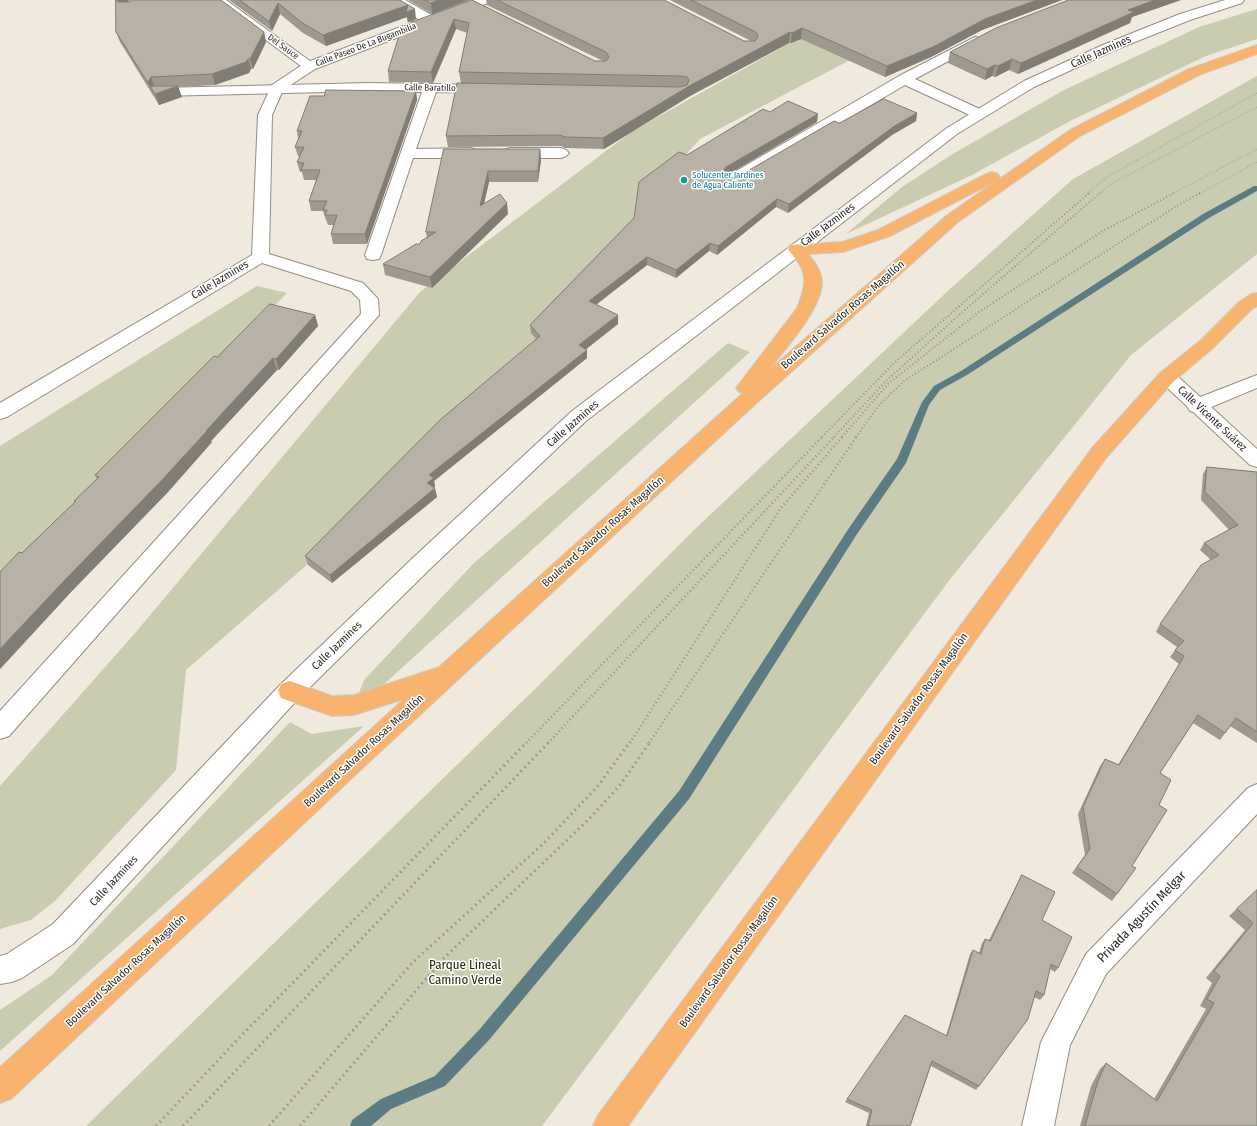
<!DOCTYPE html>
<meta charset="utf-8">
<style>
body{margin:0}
canvas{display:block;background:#f0e9dd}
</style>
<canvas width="1257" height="1126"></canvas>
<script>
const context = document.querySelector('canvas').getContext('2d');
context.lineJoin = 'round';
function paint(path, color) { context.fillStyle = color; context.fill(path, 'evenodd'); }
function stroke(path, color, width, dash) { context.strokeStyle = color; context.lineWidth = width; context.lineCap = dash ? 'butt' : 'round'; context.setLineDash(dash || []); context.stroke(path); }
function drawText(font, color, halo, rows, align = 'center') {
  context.font = font + ' "Fira Sans Condensed",sans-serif'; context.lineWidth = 3; context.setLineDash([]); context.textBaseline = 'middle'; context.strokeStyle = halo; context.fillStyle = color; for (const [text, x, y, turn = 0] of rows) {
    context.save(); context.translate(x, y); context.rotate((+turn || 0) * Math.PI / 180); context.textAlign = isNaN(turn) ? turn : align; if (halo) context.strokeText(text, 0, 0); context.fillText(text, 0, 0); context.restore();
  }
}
paint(new Path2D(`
 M1257,9V39L1206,56L1072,120L972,175L846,234L902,187L951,155L1064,90L1199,27Z
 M820,26L867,51L700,139L680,161L638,190L632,228L538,349L308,564L186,670L176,770L55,901L31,920L0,929V786L136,632L420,292L631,132Z
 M1257,76V254L1131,355L951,578L542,1126H86L537,687L695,529L951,288L1073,179Z
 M257,286L287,293L0,586V446Z
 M728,343L750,352L383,685L359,693L364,680L474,563Z
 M290,722L312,734L364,726L0,1051V1010L52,975Z`), '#c9ccaf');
paint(new Path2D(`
 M1254,186H1257V191L1209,218L967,375L940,390L929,405L906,463L857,534L689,799L489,1040L445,1086L391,1109L371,1126H350L352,1120L381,1099L435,1076L479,1030L679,791L849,528L897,459L922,402L934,386L961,371L1203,214Z`), '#5a7c82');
const minor = new Path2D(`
 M212,0H226L317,66L315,69L310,70L305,69Z
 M390,0H405L435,17L436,20L435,23H425L392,3Z
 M975,37L980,38L982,41L980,44L915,79L984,111L986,114L984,117L979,118L974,117L905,85L738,183L732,185L726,183L724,180L726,177L899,76Z
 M369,83L486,85L491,86L493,89L491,92L486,93L436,92L416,149L471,148L476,150L479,153L476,156L471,158H413L381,255L379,259L373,260L367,259L365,255L422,92L369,91L160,96L155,95L153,92L155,89L160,88Z
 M510,148H561L566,150L569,153L566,156L561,158H510L505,156L502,153L505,150Z
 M1257,375V388L1197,413L1190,411L1187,406L1190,401Z
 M1257,784V814L1106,974L1070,1045L1054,1126H1022L1041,1042L1086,954L1248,788Z`);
const tertiary = new Path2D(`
 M472,0H490L488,3L315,69L283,90L272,115L269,254L363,283L378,299L379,315L9,736L0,739V711L361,314L360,300L351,291L262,263L7,417L0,419V403L252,255L258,115L272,85L305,63Z
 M1225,0H1244L1242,3L1190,20L1115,50L1034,87L957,134L586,421L432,567L299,698L73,944L22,978L12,982L0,984V956L7,954L53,924L281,684L416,555L572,411L947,128L1024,81L1105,44L1180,14Z
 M1167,371L1174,373L1257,449V467L1250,465L1160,381L1158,377L1160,373Z`);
const trunk = new Path2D(`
 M1257,45V54L1199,75L1080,136L958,222L750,409L367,764L11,1099L0,1103V1067L404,699L354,715L332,716L281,698L278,691L281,684L290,681L332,696L354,695L439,667L743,393L739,392L736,388L797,308C802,295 808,281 801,267C798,261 792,255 788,249L790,245L842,242L878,230L986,174L992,172L998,174L1000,177L998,180L1070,130L1189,69ZM996,181L946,216L768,371C785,349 823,308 822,281C821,270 815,262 808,254L843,252L890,236Z
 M1257,293V306L1251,310L1213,348L1174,381L1106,458L628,1126H593L598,1115L1092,448L1160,373L1201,340L1239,302L1251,294Z`);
stroke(minor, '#948d82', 2);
stroke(tertiary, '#948d82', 2);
stroke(trunk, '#cdcccb', 2);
stroke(new Path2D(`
 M1087,194L1107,177L1257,93
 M1099,194L1111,184L1257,107
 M1172,194L1257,149
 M1199,194L1257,162`), '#97928a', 1.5, [0.5, 2]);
stroke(new Path2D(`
 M822,437L893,364L1089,193
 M834,437L886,381L968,307L1100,193
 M842,437L889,383L979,312L1103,231L1174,193
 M856,437L879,405L904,381L1175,207L1200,193`), '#97928a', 2, [1, 2.5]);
stroke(new Path2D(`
 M526,743L823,436
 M548,743L835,436
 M630,743L781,508L843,436
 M649,743L857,436`), '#97928a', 2.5, [1, 3]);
stroke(new Path2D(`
 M156,1126L243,1034L527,742
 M183,1126L549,742
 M269,1126L413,962L544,843L597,787L630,742
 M300,1126L443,959L592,816L621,784L650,742`), '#97928a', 3, [1.5, 4]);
paint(minor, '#fff');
paint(tertiary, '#fff');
paint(trunk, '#f8b46e');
paint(new Path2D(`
 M229,0H400L416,19L408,23L407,17L326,46L303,33L280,14L272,31Z
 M408,0H468L432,14Z
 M472,0L595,61H603L487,5L486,0H664L744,41H751L670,0H1062L982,30L931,57L885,77L801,39L791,43H789L690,96L604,149L565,148L561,146L448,147L446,136L461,83L459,72L467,33L456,29L433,83L389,82L388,71Z
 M1069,0H1181L1132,17L1130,23L1018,74L1009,70L995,77L992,76L985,80L948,63L950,52Z
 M127,2L264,32L266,42L253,69H251L249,73L215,85L178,87L182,97L159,105L120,42L116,32Z
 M416,91L417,100L367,244H333L331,234L334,225H328L326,220L323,211H311L309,201L316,180H304L302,172H300L297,162L300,156H298L295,147L298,139L297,131L324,96Z
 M770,112L817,122L726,176L733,178L739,176L839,123L917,113L916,121L892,135L788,213L776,207L717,255L709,251L676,278L647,265L596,305L618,324L586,349L587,350V358L434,481L435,486L434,487L437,497L332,583L308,565L305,556L536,339L531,333L530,325L634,218L687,155Z
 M444,149H540L541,160L538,182H489L484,203L508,214L432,288L385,275L383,264L420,244L427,238L426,232Z
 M315,315L318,326L279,370H277L211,441L212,442L168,492L71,592L0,669V572L22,553L75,502L74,501L97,479L95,475L217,357Z
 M1207,467L1257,472V743L1230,726L1220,740L1193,723L1160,773L1159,805L1132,866L1117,894L1112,901L1072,873L1085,855L1078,814L1100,766L1105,759L1118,765L1179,664L1170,657L1175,650L1177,647L1156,632L1160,624L1211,560L1200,550L1204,543L1229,530L1201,500L1203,474Z
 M1022,875L1042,920L1058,968L1055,972L1050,969L1044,995L1040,1000L1034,997L979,1086L976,1090L931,1066L910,1126H866L869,1113L845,1102L847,1099L946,1036L970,954L973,950L979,953L982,943L985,939L989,940L1019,880Z
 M1257,890V1126H1080L1091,1086L1100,1069L1106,1063L1154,1099L1206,1009L1200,1006L1212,983L1206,978L1245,930L1229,916Z`), '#9e988f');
paint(new Path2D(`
 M117,0H130L120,7Z
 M439,0H468L432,14L431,3Z
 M1037,0H1062L982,30L931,57L885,77L887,66L985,19Z
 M1155,0H1181L1132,17L1130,23L1018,74L1021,63L1128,10Z
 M278,3L280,14L272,31L269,21Z
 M408,5L415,9L416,19L408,23L407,17L326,46L323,35Z
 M454,19L456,29L433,83L431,72Z
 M802,28L801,39L791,43L792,33Z
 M264,32L266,42L253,69L250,59Z
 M790,32L789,43L690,96L604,149L603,138L691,85Z
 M248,59L251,69L249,73L215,85L212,74Z
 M1012,59L1009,70L995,77L998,66Z
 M995,65L992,76L985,80L987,69Z
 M151,77L155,88L153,91L148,82Z
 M178,86L182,97L159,105L155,94Z
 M416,91L417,100L367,244L365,234Z
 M917,113L916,121L892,135L788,213L789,204L893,127Z
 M818,114L817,122L725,176L723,171L726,167Z
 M540,149L541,160L538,182V171Z
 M488,171L489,182L481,217L480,206Z
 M777,199L776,207L717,255L718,246Z
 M507,203L508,214L432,288L430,277Z
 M710,243L709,251L676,278V270Z
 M647,257V265L589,310V301Z
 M315,315L318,326L279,370L276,359Z
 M618,315V324L580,354L579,345Z
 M587,350V358L434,481L435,486L429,492L427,483L429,475Z
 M273,358L277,370L211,441L212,442L168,492L71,592L0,669V649Z
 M435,488L437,497L332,583L330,575Z`), '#817c74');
const building = new Path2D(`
 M116,0H117L118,2H129L132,0H221L264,32L250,59H248L246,62L212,74L151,77L148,82L151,86H178L155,94L116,32Z
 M240,0H400L415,9L406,12L408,5L323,35L301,22L278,3L269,21Z
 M425,0H439L431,3Z
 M472,0L595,61H606L609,57L606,52L497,0H664L744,41H755L758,37L756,32L691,0H1037L985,19L933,47L887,66L802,28L792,33L790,32L691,85L603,138L565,137L560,135L446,136L457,83L680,87L687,85L689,80L687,77L680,76L459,72L469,23L454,19L431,72L388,71L402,26Z
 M1069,0H1155L1128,10L1134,12L1021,63L1012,59L998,66L995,65L987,69L950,52L996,28Z
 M326,90L416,91L365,234H331L337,215H325L327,210H323L327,201H309L320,170H301L304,163L297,162L304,147H295L302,131H297L310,96H324Z
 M884,99L917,113L893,127L789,204L777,199L718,246L710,243L676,270L647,257L589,301L618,315L579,345L587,350L429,475L434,478L427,483L435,488L330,575L305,556L440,420L540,336L530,325L634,218L639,182L679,152L687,155L763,109L770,112L788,101L818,114L726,167L723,171L725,176L733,178L739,176L834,121L839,123Z
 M444,149H540L538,171H488L480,206L500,194L507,203L430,277L383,264L416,244H420L421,241L436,232H426Z
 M270,304L315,315L276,359L273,358L206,431H207L162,480L64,581L0,649V572L19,552L22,553L76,501H74L99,477L95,475L214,356L217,357Z
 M1207,467L1257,472V732L1236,718L1225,733L1198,715L1160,773L1171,780L1159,805L1167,810L1132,866L1136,868L1117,894L1077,867L1090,849L1083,807L1105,759L1119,765L1184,656L1175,650L1184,641L1160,624L1201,565L1219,555L1204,543L1238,525L1205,492Z
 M1022,875L1055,892L1042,920L1072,937L1058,968L1051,964L1044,995L1036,991L1028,1019L979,1086L932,1061L910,1126H870L868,1125L872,1110L847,1099L905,1015L947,1036L973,950L981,954L985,939L990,941Z
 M1257,890V1126H1085L1098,1081L1106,1063L1157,1101L1214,1003L1207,999L1220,976L1214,971L1253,923L1237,909Z`);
paint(building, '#b8b1a6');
stroke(building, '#817c74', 1);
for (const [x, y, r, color] of [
 [684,180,4,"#0f9aa8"]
]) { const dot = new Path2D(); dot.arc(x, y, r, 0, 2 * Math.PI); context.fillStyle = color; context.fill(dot); stroke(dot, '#fff', 1.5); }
drawText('9px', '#2d2b26', '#fff', [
 ["Calle Paseo De La Bugambilia",366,45,-21],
 ["Del Sauce",283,47,36],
 ["Calle Baratillo",430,88,1]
]);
drawText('9px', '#0d838f', '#fff', [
 ["Solucenter Jardines",692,175],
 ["de Agua Caliente",692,185]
], 'left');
drawText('11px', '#2d2b26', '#fff', [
 ["Calle Jazmines",1101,52,-24],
 ["Calle Jazmines",828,225,-37],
 ["Calle Jazmines",220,280,-31],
 ["Boulevard Salvador Rosas Magallón",843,315,-41],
 ["Calle Vicente Suárez",1212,419,43],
 ["Calle Jazmines",573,424,-41],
 ["Boulevard Salvador Rosas Magallón",603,532,-42],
 ["Calle Jazmines",337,646,-44],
 ["Boulevard Salvador Rosas Magallón",919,699,-54],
 ["Boulevard Salvador Rosas Magallón",364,751,-43],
 ["Calle Jazmines",114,881,-47],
 ["Boulevard Salvador Rosas Magallón",729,962,-54],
 ["Boulevard Salvador Rosas Magallón",126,971,-43]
]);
drawText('13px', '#2d2b26', '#fff', [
 ["Privada Agustín Melgar",1142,917,-46]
]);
drawText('13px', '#2b2c0b', '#fff', [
 ["Parque Lineal",465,965],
 ["Camino Verde",465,980]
]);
</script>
